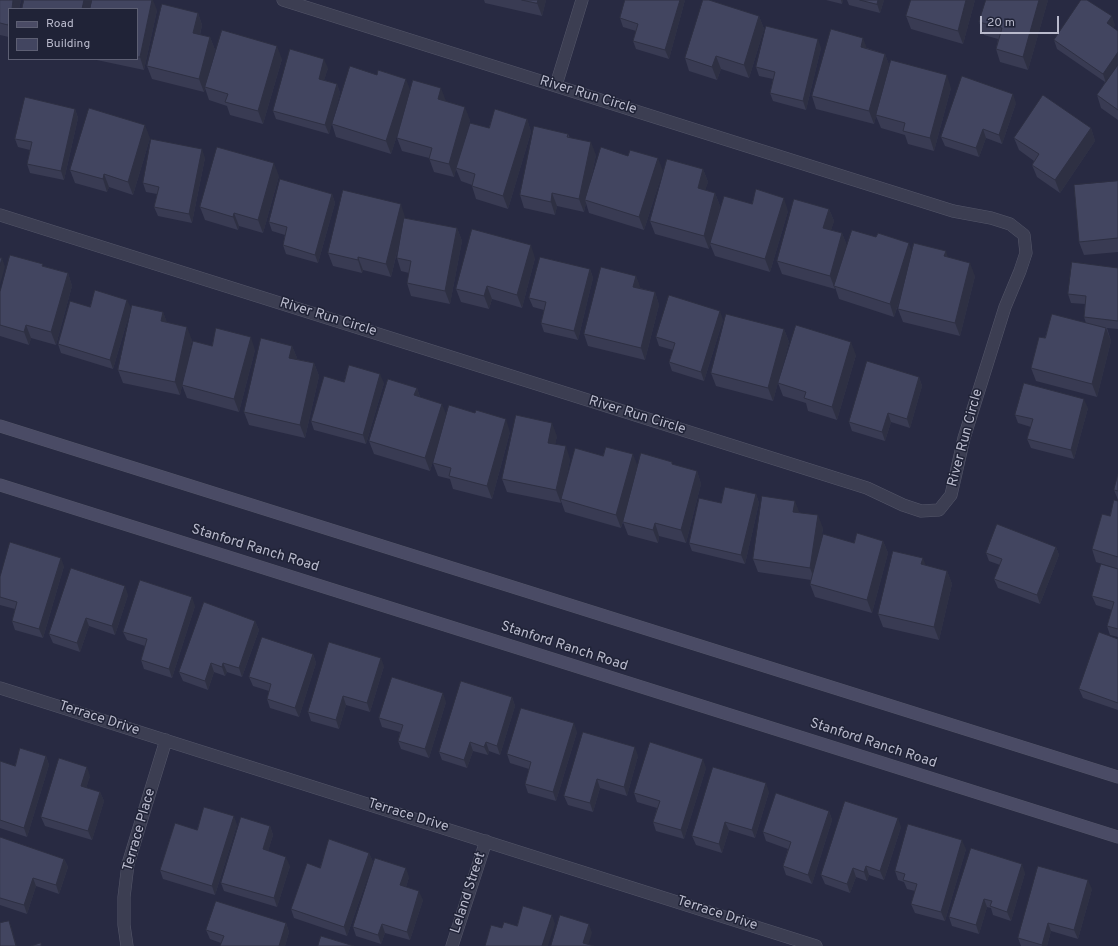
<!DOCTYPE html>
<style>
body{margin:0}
#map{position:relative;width:1118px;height:946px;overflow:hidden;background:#282a42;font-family:Overpass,sans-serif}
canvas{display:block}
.legend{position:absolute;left:8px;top:8px;width:130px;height:52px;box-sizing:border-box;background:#202337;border:1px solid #5d5f73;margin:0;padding:5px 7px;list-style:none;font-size:12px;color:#b9bacc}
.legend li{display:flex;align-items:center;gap:8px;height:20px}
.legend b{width:20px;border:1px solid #5d5f73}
.scale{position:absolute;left:980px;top:16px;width:79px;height:18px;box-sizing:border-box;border:2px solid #b9bacc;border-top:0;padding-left:5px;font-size:12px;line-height:14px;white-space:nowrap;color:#b9bacc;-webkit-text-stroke:3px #202337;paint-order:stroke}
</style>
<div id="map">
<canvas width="1118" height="946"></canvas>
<ul class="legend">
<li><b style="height:5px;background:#4a4b65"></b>Road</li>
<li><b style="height:11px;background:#424560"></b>Building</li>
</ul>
<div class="scale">20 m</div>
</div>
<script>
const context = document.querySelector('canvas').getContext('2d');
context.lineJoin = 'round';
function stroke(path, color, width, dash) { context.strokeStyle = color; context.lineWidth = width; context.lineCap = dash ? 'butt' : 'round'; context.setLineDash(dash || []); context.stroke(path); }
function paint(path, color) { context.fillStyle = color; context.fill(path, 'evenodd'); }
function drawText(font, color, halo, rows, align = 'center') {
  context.font = font + ' Overpass,sans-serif'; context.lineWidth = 3; context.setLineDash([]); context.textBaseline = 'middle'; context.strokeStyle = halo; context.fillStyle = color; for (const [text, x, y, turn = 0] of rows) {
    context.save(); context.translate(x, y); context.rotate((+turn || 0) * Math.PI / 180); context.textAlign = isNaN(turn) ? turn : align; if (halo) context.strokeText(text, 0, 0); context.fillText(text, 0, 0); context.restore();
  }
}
const street = new Path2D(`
 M556,85L582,0
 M0,215L867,488L903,505L921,511L939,510L951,495L964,438L1005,307L1020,271L1026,253L1024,235L1010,224L991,218L953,211L283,0
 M0,688L816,946
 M127,946L124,925V897L128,864L166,740
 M452,946L486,841`);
const secondary = new Path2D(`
 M0,426L1118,777
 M0,485L1118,837`);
stroke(street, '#545669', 13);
stroke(secondary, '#545669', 13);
stroke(street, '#3c3e52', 12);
stroke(secondary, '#4a4b65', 12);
paint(new Path2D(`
 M0,0H21L19,9H9V37L0,35Z
 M484,0H546L542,16L485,3Z
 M685,0L669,59L636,49L633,41L636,31L623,27L620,18Z
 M826,0H843L842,4Z
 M847,0H884L880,13L849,5Z
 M911,0H975L963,44L911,29L906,16Z
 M986,0H1048L1028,70L1000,62L996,49L998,39L984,35L979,22Z
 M137,9L157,10L144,70L92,59H137Z
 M198,13L202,25L200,35L210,37L215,50L208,77L282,59L263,124L230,115L227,106L209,100L205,88L204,92L152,79L147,66Z
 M759,16L764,29L749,78L721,69L717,80L689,71L685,58Z
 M1115,25L1113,28L1118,31V120L1101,108L1097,95L1105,82L1057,49L1054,40Z
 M821,48L806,110L773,101L770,93L773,79L759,76L756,67Z
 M867,48L885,54L889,65L951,88L934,151L908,144L905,135L881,128L876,116L874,124L816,109L812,96Z
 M328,68L324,80L337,84L340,93L329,134L276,119L273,111Z
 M410,90L446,101L470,120L464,142L489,128L527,119L531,132L508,209L476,199L472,186V185L461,181L456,169L454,177L434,172L429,158L402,151L397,138L400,126L391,154L336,137L332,124Z
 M1016,103L1002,144L986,138L979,157L945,146L941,137Z
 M75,109L78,118L64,180L30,173L27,164L30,150L18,147L15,139Z
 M1091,128L1095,141L1060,193L1037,177L1032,165L1034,161L1019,150L1014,138Z
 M568,134L570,138L596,155L590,183L663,171L644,230L589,213L586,203L584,212L557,206L555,215L524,208L520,195Z
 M150,138L133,195L109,187L107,192L75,183L70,170Z
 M205,158L192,223L158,216L154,207L157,194L146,192L143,183Z
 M703,169L708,182L705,190L715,193L720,206L716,224L752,204L788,211L770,272L715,256L710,244L709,249L655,234L650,221Z
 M279,176L263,233L239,226L238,230L205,220L200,207Z
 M1118,181V252L1084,255L1079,242Z
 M332,194L335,203L318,263L286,254L283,245L285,235L272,231L269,222Z
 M829,209L834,221L831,230L842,233L847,246L912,252L948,257L975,276L960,336L903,322L898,309L902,293L894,317L839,299L835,287V289L782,274L777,261Z
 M405,217V218L457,228L462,241L450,304L411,296L407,283L409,273L401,271L397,258L401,236L391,277L363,270L362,273L333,266L328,253Z
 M535,258L522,308L492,299L489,309L461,302L456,289Z
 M43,264V266L68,273L72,286L56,345L31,338L29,345L0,336V292Z
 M1118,268V329L1107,328L1111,341L1097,397L1036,381L1031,368L1045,338L1086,323L1084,317L1085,304L1071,303L1068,294Z
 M590,269L593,278L578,340L544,332L541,323L544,310L533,307L529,298Z
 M636,276L640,288L655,292L659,305L645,360L588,346L584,334Z
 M90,307L131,308L113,369L61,353L58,344Z
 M163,312L167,323L192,340L180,395L123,383L118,370Z
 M723,320L704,381L672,371L669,362L673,350L659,346L656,337Z
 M784,329L789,342L773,401L716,386L711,373Z
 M212,346L255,350L239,412L187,398L182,385Z
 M292,346L297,358L296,359L314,363L319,376L305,438L249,425L244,412Z
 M856,355L837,420L808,411L806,403L783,396L778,383Z
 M919,377L922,386L910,428L891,422L885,441L852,431L849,422Z
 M344,382L384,383L366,444L314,430L311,421Z
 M417,388L420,397L446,415L510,432L492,499L453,489L450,479L438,476L433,463L438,444L430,471L374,454L369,441Z
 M1088,408L1074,459L1031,448L1027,439L1031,427L1018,423L1015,415Z
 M557,436L555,444L570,459L565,485L637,466L674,465L697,471L701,484L686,543L659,536L658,543L628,535L623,522L621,528L565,512L561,501V503L507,492L502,479Z
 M1118,474V500L1114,490Z
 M756,494L759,503L745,564L692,551L689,543L721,503Z
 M1118,501V569L1096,562L1092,549Z
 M799,512L823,528L820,548L854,543L883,541L888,553L872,613L815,597L810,584L811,580L758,572L753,559Z
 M1056,547L1059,555L1040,604L998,588L994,579L1000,565L989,561L986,553Z
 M64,566L43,638L15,630L12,621L15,609L0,605V577Z
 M926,566L947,571L952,584L939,640L883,627L878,614Z
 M1118,569V637L1110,635L1107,626L1112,610L1096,605L1092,596Z
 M128,595L115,635L89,626L80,652L53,643L49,634Z
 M195,606L172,678L144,669L141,660L145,646L127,640L123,632Z
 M255,621L259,630L242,677L227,672L225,676L214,672L208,690L183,681L179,672Z
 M1118,639V710L1083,698L1079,689Z
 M313,654L316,663L299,717L270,708L267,699L269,691L253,686L249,677Z
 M384,666L370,712L346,705L339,729L311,721L308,712Z
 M512,697L515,706L500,755L489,751L488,755L473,751L467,768L442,760L439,752Z
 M446,702L429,758L401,749L398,741L400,732L382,727L379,718Z
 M577,732L556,801L528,793L525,784L529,769L510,763L507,754Z
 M46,756L49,765L27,837L0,828V761L15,766Z
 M638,756L627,796L600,788L593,812L568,805L564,796Z
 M706,768L684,839L656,831L653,822L657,808L637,802L634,793Z
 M90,776L86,788L100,792L104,801L92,840L45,826L41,817Z
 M769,792L755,838L729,830L722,853L696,845L692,836Z
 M829,811L832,820L812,884L786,875L783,866L788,849L766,841L763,832Z
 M237,825L215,895L163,879L160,870L197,830Z
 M270,826L273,835L268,851L290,866L277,907L224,891L221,883Z
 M901,827L884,880L869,875L867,881L856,877L850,893L825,884L821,875Z
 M0,837L64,859L68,867L59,894L36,886L27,914L0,905Z
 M966,849L945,921L915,913L911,904L915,891L907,889L904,882L898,880L895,871Z
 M369,853L373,862L347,936L294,918L291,909L320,868Z
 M1025,873L1011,921L993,915L991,908L987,907L979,934L952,926L949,917Z
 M409,877L406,887L423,900L410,940L385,933L381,944L356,936L353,927Z
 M1092,889L1078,939L1051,931L1047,946H1021L1018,938Z
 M286,923L289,932L285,946H220L221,943L210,939L206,930Z`), '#393b53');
paint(new Path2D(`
 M13,0H21L19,9H12Z
 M84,0H92L90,9H82Z
 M152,0H153L157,10L144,70L140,57Z
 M538,0H546L542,16L537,3Z
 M680,0H685L669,59L665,50Z
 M841,0H843L842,4Z
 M878,0H884L880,13L877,4Z
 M966,0H975L963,44L958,31Z
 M1039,0H1048L1028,70L1023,57Z
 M198,13L202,25L197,46L193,33Z
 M759,16L764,29L749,78L744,65Z
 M1112,16L1115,25L1110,32L1107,23Z
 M210,37L215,50L204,92L199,79Z
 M863,38L868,51L861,47Z
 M818,39L821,48L806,110L803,101Z
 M277,46L282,59L263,124L258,111Z
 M1118,52V65L1106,83L1103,74Z
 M885,54L890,67L874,124L869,111Z
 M716,56L721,69L717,80L712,67Z
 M324,59L328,68L322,87L319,79Z
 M947,75L951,88L934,151L930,138Z
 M406,79L411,92L391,154L386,141Z
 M337,84L340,93L329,134L325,125Z
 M441,88L446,101L443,112L438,99Z
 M1013,94L1016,103L1002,144L999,135Z
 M465,107L470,120L457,168H456V169L454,177L449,164Z
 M75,109L78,118L64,180L61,171Z
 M527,119L531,132L508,209L503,196Z
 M145,125L150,138L133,195L128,182Z
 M1091,128L1095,141L1060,193L1055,180Z
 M983,129L986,138L979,157L976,148Z
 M591,142L596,155L586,200H585L586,203L584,212L579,199Z
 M202,149L205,158L192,223L189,214Z
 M658,158L663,171L644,230L639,217Z
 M274,163L279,176L263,233L258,220Z
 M703,169L708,182L702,201L698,188Z
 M104,174L109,187L107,192L103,179Z
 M552,193L557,206L555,215L551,202Z
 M715,193L720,206L709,249L704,236Z
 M332,194L335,203L318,263L315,255Z
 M784,198L788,211L770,272L765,259Z
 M401,204L405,217L391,277L386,264Z
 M829,209L834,221L828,241L823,228Z
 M234,213L239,226L238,230L233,217Z
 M457,228L462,241L450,304L445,291Z
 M842,233L847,246L834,286L835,287V289L830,276Z
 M909,243L913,256L894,317L890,304Z
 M531,245L535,258L522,308L517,295Z
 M946,251L950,264L944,256Z
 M358,257L363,270L362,273L358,260Z
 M2,258L5,267L0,285V265Z
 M970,263L975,276L960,336L955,323Z
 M590,269L593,278L578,340L574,331Z
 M68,273L72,286L56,345L51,332Z
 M636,276L641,289L633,287Z
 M487,286L492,299L489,309L484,296Z
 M655,292L659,305L645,360L641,348Z
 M127,300L131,308L113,369L110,360Z
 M720,311L723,320L704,381L701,372Z
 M163,312L168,325L161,321Z
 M26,325L31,338L29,345L24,332Z
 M187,327L192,340L180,395L175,382Z
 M1106,328L1111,341L1097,397L1092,384Z
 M784,329L789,342L773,401L768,388Z
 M251,337L255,350L239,412L234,399Z
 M851,342L856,355L837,420L832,407Z
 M292,346L297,358L294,371L289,358Z
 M314,363L319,376L305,438L300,425Z
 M380,374L384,383L366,444L363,435Z
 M919,377L922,386L910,428L907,419Z
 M417,388L421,401L414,395Z
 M1084,399L1088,408L1074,459L1071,450Z
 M442,404L447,416L430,471L425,458Z
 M888,413L891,422L885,441L882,432Z
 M506,419L510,432L492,499L487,486Z
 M552,423L557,436L553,456L548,443Z
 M566,446L570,459L562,500L561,499V503L556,490Z
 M633,454L638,467L621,528L616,515Z
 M697,471L701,484L686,543L681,530Z
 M756,494L759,503L745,564L741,555Z
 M795,501L800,514L793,512Z
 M818,515L823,528L815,581L810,568Z
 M655,523L659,536L658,543L653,530Z
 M883,541L888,553L872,613L867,600Z
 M1056,547L1059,555L1040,604L1037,595Z
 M61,558L64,566L43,638L39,629Z
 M923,558L928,571L921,564Z
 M947,571L952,584L939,640L934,627Z
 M125,586L128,595L115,635L112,626Z
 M192,597L195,606L172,678L169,669Z
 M86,618L89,626L80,652L77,643Z
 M255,621L259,630L242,677L239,668Z
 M313,654L316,663L299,717L295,708Z
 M381,658L384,666L370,712L367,703Z
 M211,663L214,672L208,690L205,681Z
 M223,663L227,672L225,676L222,667Z
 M443,693L446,702L429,758L425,749Z
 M343,696L346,705L339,729L336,720Z
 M512,697L515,706L500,755L497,746Z
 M574,723L577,732L556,801L553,792Z
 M470,742L473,751L467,768L464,760Z
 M486,742L489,751L488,755L484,747Z
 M635,747L638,756L627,796L624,787Z
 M46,756L49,765L27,837L24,828Z
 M703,759L706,768L684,839L681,830Z
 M87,767L90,776L84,795L81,786Z
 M597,779L600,788L593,812L590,803Z
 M766,783L769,792L755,838L752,830Z
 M100,792L104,801L92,840L88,831Z
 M829,811L832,820L812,884L808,875Z
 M234,816L237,825L215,895L212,886Z
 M898,818L901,827L884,880L880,871Z
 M725,822L729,830L722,853L719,844Z
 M270,826L273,835L266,858L263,849Z
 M962,840L966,849L945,921L941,912Z
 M369,853L373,862L347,936L344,927Z
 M286,857L290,866L277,907L274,898Z
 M64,859L68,867L59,894L56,885Z
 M1022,864L1025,873L1011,921L1007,912Z
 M866,866L869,875L867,881L864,872Z
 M406,868L409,877L404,894L400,885Z
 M853,868L856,877L850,893L847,884Z
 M33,878L36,886L27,914L24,905Z
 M1088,880L1092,889L1078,939L1074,930Z
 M419,891L423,900L410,940L407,932Z
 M984,899L987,907L979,934L976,925Z
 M552,915L555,924L548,946H542Z
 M9,921L12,929L17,946H16Z
 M286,923L289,932L285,946H279Z
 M1048,923L1051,931L1047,946H1042V945Z
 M382,924L385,933L381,944L378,935Z
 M589,924L592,933L588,946L583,943Z`), '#2e3043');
const building = new Path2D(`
 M0,0H13L12,9H9V21L8,25L0,23Z
 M24,0H84L82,9H22Z
 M92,0H152L140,57H137V9H90Z
 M522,0H538L537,3Z
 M625,0H680L665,50L633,41L638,24L620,18Z
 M703,0H709L759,16L744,65L716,56L712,67L685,58Z
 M860,0H878L877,4Z
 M911,0H966L958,31L906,16Z
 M986,0H1039L1023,57L996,49L1002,28L979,22Z
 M1081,0H1087L1112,16L1107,23L1118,31V52L1103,74L1054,40Z
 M162,4L198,13L193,33L210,37L199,79L147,66Z
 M766,26L818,39L803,101L770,93L775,72L756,67Z
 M831,29L863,38L861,47L885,54L869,111L812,96Z
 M222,30L277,46L258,111L225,102L228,94L205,87Z
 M290,49L324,59L319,79L337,84L325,125L273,111Z
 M891,60L947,75L930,138L903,131L905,123L876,115Z
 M1118,65V110L1097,95Z
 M350,66L377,75L378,70L406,79L386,141L332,124Z
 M962,76L1013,94L999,135L983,129L976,148L941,137Z
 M413,80L441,88L438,99L465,107L449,164L429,159L432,148L397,138Z
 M1043,95L1091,128L1055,180L1032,165L1039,154L1014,138Z
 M25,97L75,109L61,171L27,164L32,142L15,139Z
 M89,108L145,125L128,182L104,174L103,179L70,170Z
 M495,109L527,119L503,196L472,186L475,174L456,168L470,123L489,128Z
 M534,126L568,134L567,137L591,142L579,199L552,193L551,202L520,195Z
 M151,139L202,149L189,214L154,207L159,187L143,183Z
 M217,147L274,163L258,220L234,213L233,217L200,207Z
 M601,147L628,156L630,150L658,158L639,217L585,200Z
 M667,159L703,169L698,188L715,193L704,236L650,221Z
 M280,179L332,194L315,255L283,245L287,227L269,222Z
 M1118,181V238L1079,242L1074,185Z
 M756,189L784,198L765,259L710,243L724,196L752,204Z
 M343,190L401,204L386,264L358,257V260L328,253Z
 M794,199L829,209L823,228L842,233L830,276L777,261Z
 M404,218L457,228L445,291L407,283L411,261L397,258Z
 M472,229L531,245L517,295L487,286L484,296L456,289Z
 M852,230L876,237L878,233L909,243L890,304L834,286Z
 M914,243L946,251L944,256L970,263L955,323L898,309Z
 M10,255L43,264L42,266L68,273L51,332L26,325L24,332L0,325V292Z
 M540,257L590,269L574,331L541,323L546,302L529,298Z
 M0,258H2L0,265Z
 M1072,262L1118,268V321L1084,317L1086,296L1068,294Z
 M601,267L636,276L633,287L655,292L641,348L584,334Z
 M95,290L127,300L110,360L58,344L70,301L90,307Z
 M669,295L720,311L701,372L669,362L675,343L656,337Z
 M132,305L163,312L161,321L187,327L175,382L118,370Z
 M726,314L784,329L768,388L711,373Z
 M1052,314L1106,328L1092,384L1031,368L1039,337L1045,338Z
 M796,325L851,342L832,407L804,398L806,392L778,383Z
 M216,328L251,337L234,399L182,385L193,341L212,346Z
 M261,338L292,346L289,358L314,363L300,425L244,412Z
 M867,361L919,377L907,419L888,413L882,432L849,422Z
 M349,365L380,374L363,435L311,421L324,376L344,382Z
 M388,379L417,388L414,395L442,404L425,458L369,441Z
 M1024,383L1084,399L1071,450L1027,439L1033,419L1015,415Z
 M449,405L475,413L476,410L506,419L487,486L449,476L451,468L433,463Z
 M516,415L552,423L548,443L566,446L556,490L502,479Z
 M606,447L633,454L616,515L561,499L575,448L603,456Z
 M641,453L672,462V464L697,471L681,530L655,523L653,530L623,522Z
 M1118,474V491L1114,490Z
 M725,487L756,494L741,555L689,543L699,498L721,503Z
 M762,496L795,501L793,512L818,515L810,568L753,559Z
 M1114,500L1118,501V557L1092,549L1102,514L1110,516Z
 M997,524L1056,547L1037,595L994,579L1002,559L986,553Z
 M857,533L883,541L867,600L810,584L823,534L854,543Z
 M10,542L61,558L39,629L12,621L17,602L0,597V577Z
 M893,551L923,558L921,564L947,571L934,627L878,614Z
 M1101,564L1118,569V629L1107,626L1114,602L1092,596Z
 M71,568L125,586L112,626L86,618L77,643L49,634Z
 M140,580L192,597L169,669L141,660L147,639L123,632Z
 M204,602L255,621L239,668L223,663L222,667L211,663L205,681L179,672Z
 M1099,632L1118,639V703L1079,689Z
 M262,637L313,654L295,708L267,699L271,684L249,677Z
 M329,642L381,658L367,703L343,696L336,720L308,712Z
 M392,677L443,693L425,749L398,741L403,725L379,718Z
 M461,681L512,697L497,746L486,742L484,747L470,742L464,760L439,752Z
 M521,708L574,723L553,792L525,784L531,762L507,754Z
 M583,732L635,747L624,787L597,779L590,803L564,796Z
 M650,742L703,759L681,830L653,822L660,801L634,793Z
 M20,748L46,756L24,828L0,820V761L15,766Z
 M59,758L87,767L81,786L100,792L88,831L41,817Z
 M713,767L766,783L752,830L725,822L719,844L692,836Z
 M776,793L829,811L808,875L783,866L791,842L763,832Z
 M845,801L898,818L880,871L866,866L864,872L853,868L847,884L821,875Z
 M204,807L234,816L212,886L160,870L175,823L197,830Z
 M241,817L270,826L263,849L286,857L274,898L221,883Z
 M908,824L962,840L941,912L911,904L917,884L903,880L905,874L895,871Z
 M0,837L64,859L56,885L33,878L24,905L0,898Z
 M329,839L369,853L344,927L291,909L307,863L320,868Z
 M971,848L1022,864L1007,912L990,906L992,901L984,899L976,925L949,917Z
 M375,858L406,868L400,885L419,891L407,932L382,924L378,935L353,927Z
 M1038,866L1088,880L1074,930L1048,923L1042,945L1018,938Z
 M216,901L286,923L279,946H220L224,936L206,930Z
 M523,906L552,915L542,946H485L491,925L502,928L504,922L517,926Z
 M560,915L589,924L583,943L594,946H551Z
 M9,921L16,946H0V923Z
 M321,936L354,946H318Z
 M41,943V946H31Z`);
paint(building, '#424560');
stroke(building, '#2e3043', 1);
drawText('14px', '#b9bacc', '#202337', [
 ["River Run Circle",588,96,17],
 ["River Run Circle",328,318,17],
 ["River Run Circle",637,416,17],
 ["River Run Circle",966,438,-75],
 ["Stanford Ranch Road",255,549,17],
 ["Stanford Ranch Road",564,647,18],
 ["Terrace Drive",99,719,18],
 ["Stanford Ranch Road",873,744,18],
 ["Terrace Drive",408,816,17],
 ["Terrace Place",140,830,-74],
 ["Leland Street",469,893,-72],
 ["Terrace Drive",717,914,18]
]);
</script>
